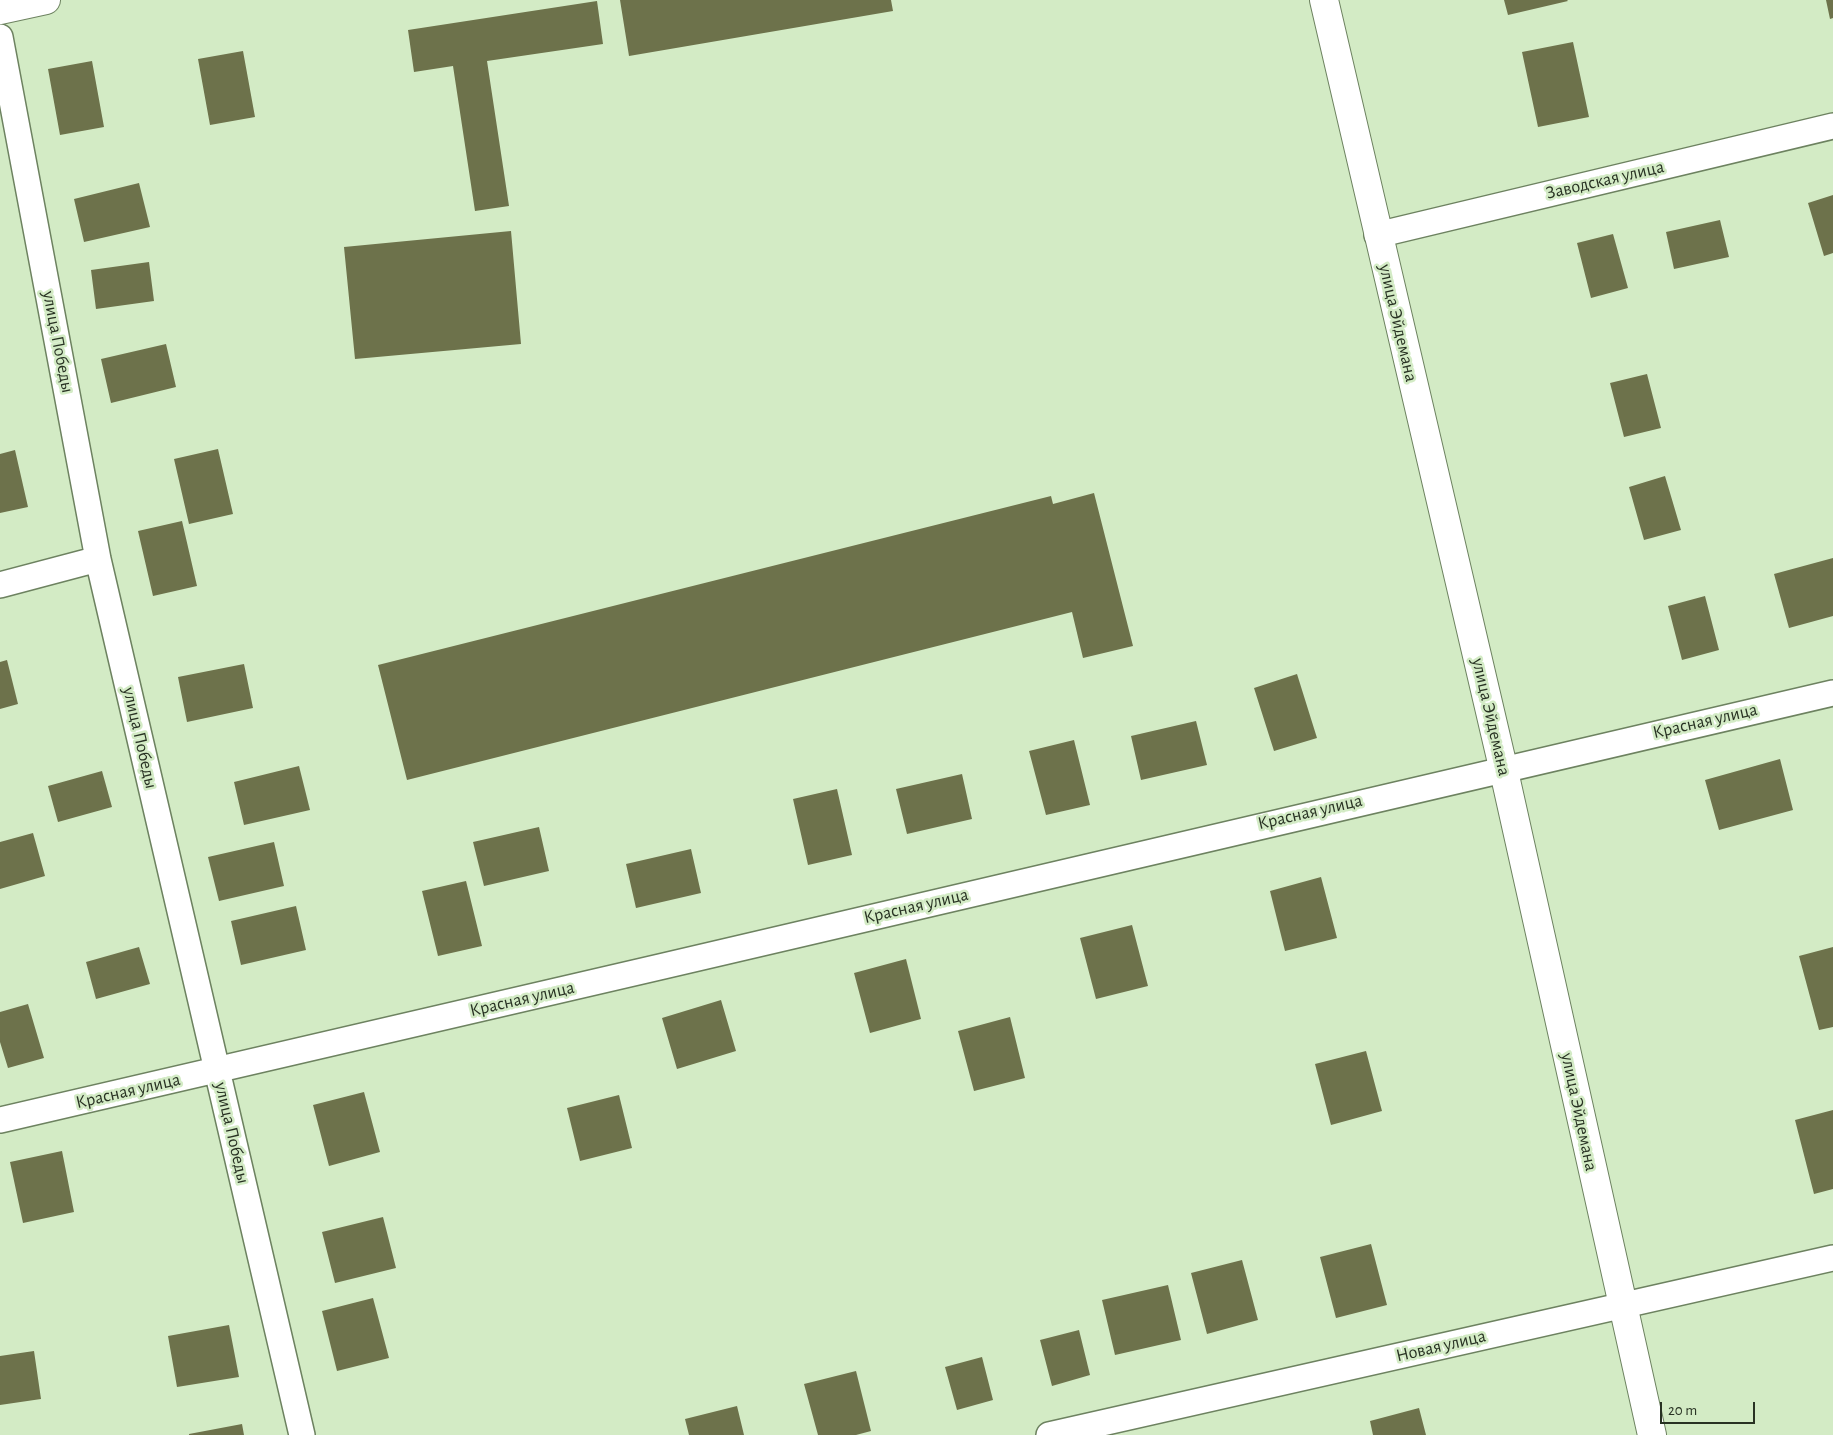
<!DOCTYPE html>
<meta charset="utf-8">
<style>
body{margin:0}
#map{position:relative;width:1833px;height:1435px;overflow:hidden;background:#d3ebc5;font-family:"Alegreya Sans",sans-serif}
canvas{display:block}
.scale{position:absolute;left:1660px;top:1402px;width:95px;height:22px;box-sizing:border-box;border:2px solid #283223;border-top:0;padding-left:6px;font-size:15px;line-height:18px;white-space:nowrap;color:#283223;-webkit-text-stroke:4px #d3ebc5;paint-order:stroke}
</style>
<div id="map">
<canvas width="1833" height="1435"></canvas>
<div class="scale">20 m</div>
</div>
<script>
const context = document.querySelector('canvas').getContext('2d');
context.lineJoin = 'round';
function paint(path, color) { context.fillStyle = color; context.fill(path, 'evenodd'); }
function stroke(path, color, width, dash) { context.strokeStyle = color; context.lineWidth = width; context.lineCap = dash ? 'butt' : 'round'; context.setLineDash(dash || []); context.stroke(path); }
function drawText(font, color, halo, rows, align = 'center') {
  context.font = font + ' "Alegreya Sans",sans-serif'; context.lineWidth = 5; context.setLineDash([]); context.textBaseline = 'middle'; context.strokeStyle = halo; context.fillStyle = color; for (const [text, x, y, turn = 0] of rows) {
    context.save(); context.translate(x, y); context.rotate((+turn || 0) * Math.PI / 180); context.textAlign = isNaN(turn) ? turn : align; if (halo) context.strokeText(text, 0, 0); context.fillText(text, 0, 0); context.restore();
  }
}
paint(new Path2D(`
 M620,0H891L893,11L629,56Z
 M1504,0H1567L1568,1L1508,15Z
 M1826,0H1833V18L1830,19Z
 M597,1L603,44L487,61L509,206L475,211L453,66L414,72L408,30Z
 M1573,42L1589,117L1538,127L1522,52Z
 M243,51L255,117L210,125L198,59Z
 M92,61L104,127L60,135L48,69Z
 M139,183L150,227L84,242L74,199Z
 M1833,195V253L1824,256L1808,203Z
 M1720,220L1729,257L1674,269L1666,232Z
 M511,231L521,344L355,359L344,247Z
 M1613,234L1628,288L1591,298L1577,243Z
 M149,262L154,301L96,309L91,270Z
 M166,344L176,387L111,403L101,359Z
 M1647,374L1661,428L1624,437L1610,383Z
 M218,449L233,514L189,524L174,459Z
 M15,450L28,507L0,513V454Z
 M1665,476L1681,530L1644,540L1629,487Z
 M1094,493L1133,646L1083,658L1072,612L407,780L378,665L1051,496L1053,504Z
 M182,521L197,586L153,596L138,531Z
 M1833,558V616L1789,628L1774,574Z
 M1705,596L1719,650L1682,660L1668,606Z
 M7,660L18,704L0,709V662Z
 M244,664L253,708L187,722L178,677Z
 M1297,674L1317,738L1274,751L1254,688Z
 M1196,721L1207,765L1141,780L1131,736Z
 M1074,740L1090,805L1046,815L1029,751Z
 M1780,759L1793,810L1719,830L1705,780Z
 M299,766L310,810L244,825L234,782Z
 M102,771L112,807L58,822L48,786Z
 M962,774L972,819L907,834L896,789Z
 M837,789L852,855L808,865L793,799Z
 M539,827L549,871L484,886L473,842Z
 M33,833L45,876L0,889V842Z
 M274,842L284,886L219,901L208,857Z
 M691,849L701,893L636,908L626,864Z
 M1321,877L1337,938L1285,951L1270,891Z
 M466,881L482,946L438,956L422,891Z
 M296,906L306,950L241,965L231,921Z
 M1132,925L1148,986L1096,999L1080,938Z
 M139,947L150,984L96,999L86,962Z
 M1833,947V1027L1819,1030L1799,956Z
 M906,959L921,1019L870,1033L854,973Z
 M721,1000L736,1051L677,1069L662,1018Z
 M28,1004L44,1058L8,1068L0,1042V1012Z
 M1010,1017L1025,1078L974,1091L958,1031Z
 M1366,1051L1382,1111L1331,1125L1315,1064Z
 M364,1092L380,1152L329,1166L313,1105Z
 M619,1095L632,1148L580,1161L567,1108Z
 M1833,1110V1189L1814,1194L1795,1120Z
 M62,1151L74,1212L23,1223L10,1162Z
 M383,1217L396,1268L335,1283L322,1232Z
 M1371,1244L1387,1305L1336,1318L1320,1257Z
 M1242,1260L1258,1320L1207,1334L1191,1273Z
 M1168,1285L1181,1340L1115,1355L1102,1300Z
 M373,1298L389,1358L337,1371L322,1311Z
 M229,1325L239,1377L177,1387L168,1336Z
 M1079,1330L1090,1375L1052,1386L1040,1340Z
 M34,1351L41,1399L0,1405V1356Z
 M982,1357L993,1400L957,1410L945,1367Z
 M856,1371L871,1431L856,1435H818L804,1384Z
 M737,1406L744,1435H689L685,1419Z
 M1419,1408L1426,1435H1373L1370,1421Z
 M242,1424L244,1435H189V1434Z`), '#6d724b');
const street = new Path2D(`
 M0,37L98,559L302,1435
 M1377,235L1833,126
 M0,585L98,559
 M0,1120C612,982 1221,830 1833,693
 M1049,1435L1833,1258`);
const secondary = new Path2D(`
 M1324,0L1503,767L1652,1435
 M0,10L46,0`);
stroke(street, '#6d8260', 28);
stroke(secondary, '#6d8260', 30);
stroke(street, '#fff', 25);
stroke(secondary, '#fff', 28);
drawText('18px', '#283223', '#d3ebc5', [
 ["Заводская улица",1605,180,-13],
 ["улица Эйдемана",1398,323,77],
 ["улица Победы",58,342,79],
 ["улица Эйдемана",1491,717,77],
 ["Красная улица",1705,721,-13],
 ["улица Победы",140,738,77],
 ["Красная улица",1310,812,-13],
 ["Красная улица",916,906,-13],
 ["Красная улица",522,999,-13],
 ["Красная улица",128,1091,-13],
 ["улица Эйдемана",1579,1112,78],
 ["улица Победы",232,1133,77],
 ["Новая улица",1441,1346,-13]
]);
</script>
